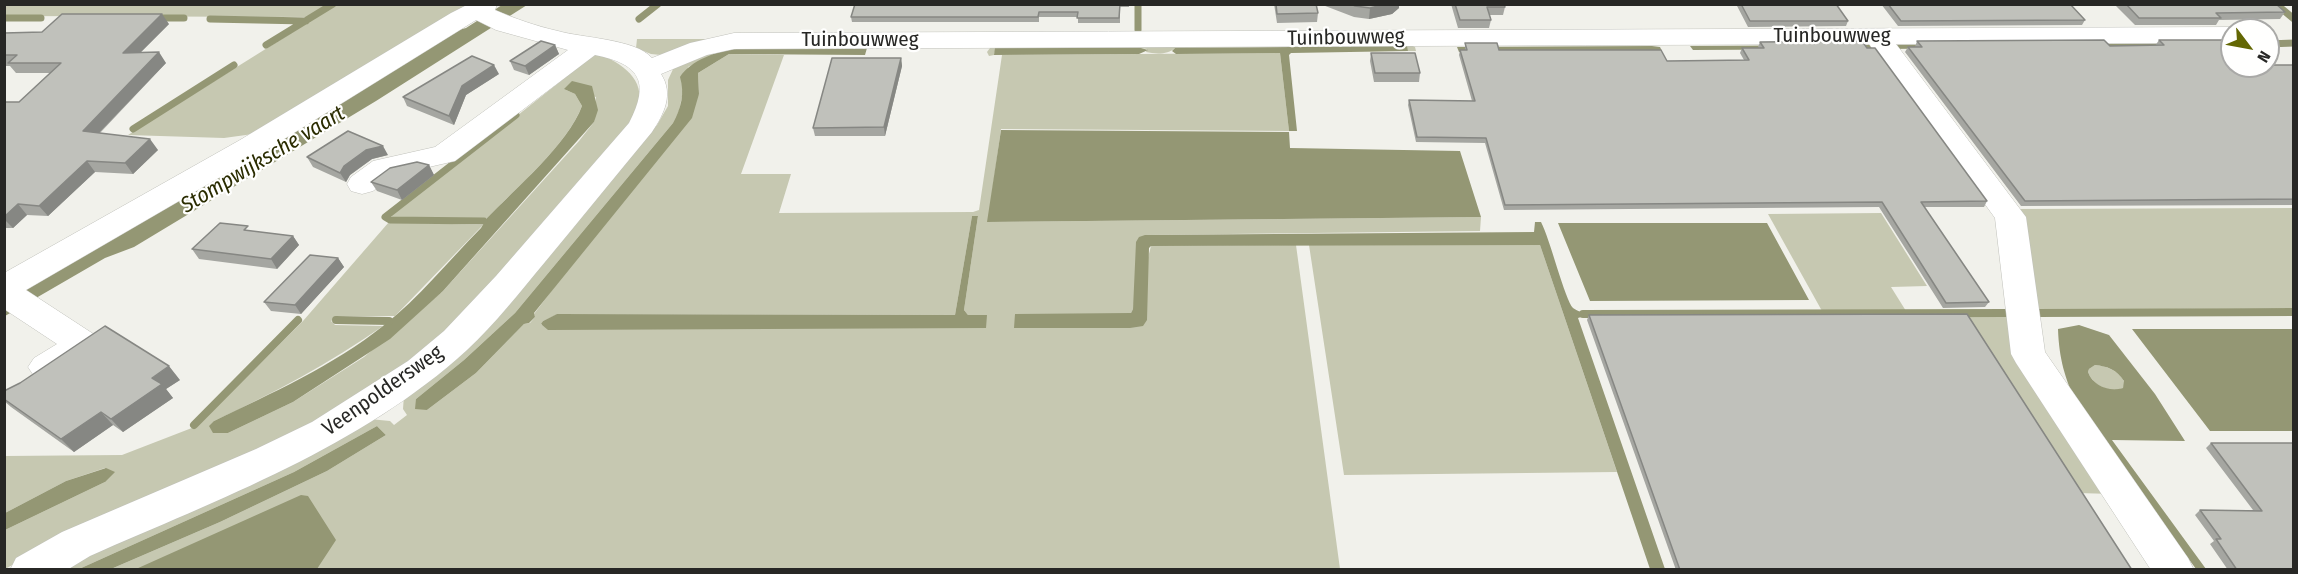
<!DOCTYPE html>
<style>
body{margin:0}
#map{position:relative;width:2298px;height:574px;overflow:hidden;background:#f1f1eb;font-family:"Fira Sans Condensed",sans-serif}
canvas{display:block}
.frame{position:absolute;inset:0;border:6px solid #272725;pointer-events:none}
.north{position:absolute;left:2220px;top:18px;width:60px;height:60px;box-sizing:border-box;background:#fffffe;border:2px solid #a9a9a7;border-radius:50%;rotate:122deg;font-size:16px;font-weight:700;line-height:24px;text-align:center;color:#272725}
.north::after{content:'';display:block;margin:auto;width:21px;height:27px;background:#636703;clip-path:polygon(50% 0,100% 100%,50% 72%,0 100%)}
</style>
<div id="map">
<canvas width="2298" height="574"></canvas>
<div class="frame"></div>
<div class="north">N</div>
</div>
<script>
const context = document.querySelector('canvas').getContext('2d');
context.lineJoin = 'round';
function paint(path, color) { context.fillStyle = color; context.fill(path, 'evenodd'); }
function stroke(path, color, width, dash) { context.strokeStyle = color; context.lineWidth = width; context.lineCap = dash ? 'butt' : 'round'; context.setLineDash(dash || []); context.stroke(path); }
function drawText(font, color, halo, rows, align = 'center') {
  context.font = font + ' "Fira Sans Condensed",sans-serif'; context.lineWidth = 4.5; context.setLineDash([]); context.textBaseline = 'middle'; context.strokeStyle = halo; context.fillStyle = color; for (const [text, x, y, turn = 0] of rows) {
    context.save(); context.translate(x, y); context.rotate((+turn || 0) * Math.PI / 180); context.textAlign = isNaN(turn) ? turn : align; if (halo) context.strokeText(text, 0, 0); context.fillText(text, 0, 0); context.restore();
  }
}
paint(new Path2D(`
 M5,4L330,5L309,17L5,16Z
 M336,5H466L253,134L224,138L128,135Z
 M637,39H724L661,55L651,54L636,48Z
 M1404,42L1415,47L1416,51H1408L1406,46L1175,48C1168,55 1155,54 1146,52L1147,49L1141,48H996L994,55L989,56L987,52L993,44Z
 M712,49L713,55L688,67L679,111L673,123L515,313L464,360L416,399L427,410L476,373L524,324L530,323L535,317L534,314L699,94L698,73L729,54L784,55L741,174H791L779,213L973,212L979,210L1002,55L1280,53L1289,131L1001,129L988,222L1481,217L1480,231L1145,235L1133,309L1131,313L1126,315L1130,328L1151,246L1296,245L1340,569H111L220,522L327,471L386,435L377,426L294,472L79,569L55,570L369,419L390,421L394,425L407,415L403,409L404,395L507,303L657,125L668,106V80L674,67ZM972,216H978L964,310L968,315L541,325L543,321L558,314L955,315Z
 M596,53C616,60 644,76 639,102C637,112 630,122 626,132L435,344L317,424L57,541L5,569V530L105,482V468L66,481L5,513V456L122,455L197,426L303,321L389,222L483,225L395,316H339L331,321L335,325L383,326C330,363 274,393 214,421L213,433H228L293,402L364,357L443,291L579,141L594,122L596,97L564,89L575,94L582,106C567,145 516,188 487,218L395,219L391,216Z
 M2293,208V308L2030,310L2013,209Z
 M1881,213L1927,286L1891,287L1906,311H1822L1768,214Z
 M1309,245H1540L1617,472L1344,475Z
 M2013,316L2112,494L2078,493L1964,317Z
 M2095,365C2108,366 2119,371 2125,383L2123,388C2109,393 2093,386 2088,372L2089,369Z`), '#c6c8b1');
paint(new Path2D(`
 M502,5H527L376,101L134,247L105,258L5,316V297L447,33L466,28Z
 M2226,43L2232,47L1693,50L1690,46Z
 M1407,46L1408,51L1291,53L1289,55L1297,131H1289L1280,53L1176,54L1172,51L1175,48Z
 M1652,46L1660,47L1662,51L1459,52L1457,47Z
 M867,48L865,55L729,54L698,73L699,94L692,118L534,313L535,317L529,323L524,324L476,373L427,410L415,409L416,399L464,360L515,313L673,123C681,108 685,94 680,77C690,61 718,50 737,49C779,45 824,48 867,48Z
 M995,48H1141L1148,50L1139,54L994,55Z
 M572,81L592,86L598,110L594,122L443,291L390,339L293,402L228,433H213L209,426L214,421C272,393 333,366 383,326C419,298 449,260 481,228L487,218C515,189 568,144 582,106L575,94L564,89Z
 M1001,130L1289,132L1290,148L1460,151L1481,217L987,222Z
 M972,216H978L964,310L968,315H987L986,328L548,330L541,324L543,321L557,314L955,315Z
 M1535,222H1541C1550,239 1565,300 1573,308C1578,312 1586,313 1591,314L1578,318L1665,569H1650L1540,245L1151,246L1149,248L1147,320L1143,326L1130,328H1014L1015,314L1131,313L1133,309L1136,242L1139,237L1145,235L1534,232Z
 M1558,223H1767L1809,300L1590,301Z
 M2079,325L2109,335L2155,394L2185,441L2112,440L2206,569H2196L2077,405C2065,378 2059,359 2058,329ZM2095,365C2107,366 2117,370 2124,381L2123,388C2109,392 2093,386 2088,372L2089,369Z
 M2132,329H2293V431H2210Z
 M377,426L386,435L327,471L220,522L111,569H79L294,472Z
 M106,468L115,472L105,482L5,530V513L66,481Z
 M301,495L308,496L336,540L317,569H136Z`), '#949774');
stroke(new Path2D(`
 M1138,4V30
 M2276,4L2294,19
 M4,18H41
 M155,18H184
 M210,19L306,21
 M639,19L658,4
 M2268,44L2294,43
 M266,45L333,4
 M133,129L234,65
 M484,221L390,220L385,217L516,115`), '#949774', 7);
stroke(new Path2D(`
 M2037,313L2294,312
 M1583,314L2007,313
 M336,320L389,321
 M194,425L298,320`), '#949774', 8);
const minor = new Path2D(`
 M469,4H497L495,10C516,19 536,26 558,31C582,38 636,39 652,58L690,43L734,33L2232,27L2241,29L2232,30V43L1896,44L2026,217L2045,352L2188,558L2194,570H2151L2016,363L2011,354L1995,218L1869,44L734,49L707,55L661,74C674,94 664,114 652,132C616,175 581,219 545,262C520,292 495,324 467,350C361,447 219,499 90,556L67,570H10L16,558L62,532L256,449L312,422L408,361L444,331L496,276L629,123C651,81 639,64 595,55L455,161L394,175L373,191L362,194L351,191L347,184L351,177L373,161L435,147L568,50L496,30L476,20L260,154L26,290L95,335L100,344C93,356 63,378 48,380C43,380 38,378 34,376L28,367L34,358L57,344L4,309V273L240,140L451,13Z`);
stroke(minor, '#c0c1bb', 1);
paint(minor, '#fff');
paint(new Path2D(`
 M855,4H1129V7H1120V23H1078V17H1039V22H852L851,17Z
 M1274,4H1316L1318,13L1317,22L1277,23Z
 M1320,4H1399V8L1392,14L1369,19L1354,17Z
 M1451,4H1504L1505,7L1503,15H1489L1491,20L1489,28H1458Z
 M1736,4H1836L1848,21L1846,26L1748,27Z
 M1881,4H2070L2085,20L2082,25L1898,26Z
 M2114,4H2276L2285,12L2280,19L2219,20L2216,25H2135Z
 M169,24L141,52L166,63L100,133L158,150L133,174L95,172L48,216L27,215L13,228H4V102H19L50,73H16L10,66H4V33L42,32Z
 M2159,40L2271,65H2294V205L2021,206L1905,52L1908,47H1915L1917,41L2110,46H2155Z
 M1760,42L1987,201L1984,207H1924L1989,302L1985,307L1943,308L1879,207L1504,210L1485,143L1416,142L1408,105L1409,100L1472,101L1459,55L1460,50H1465V43L1499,50L1667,61L1744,60L1740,53L1742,48H1759L1758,47Z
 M555,45L559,54L529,75L514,70L510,61Z
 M1371,53L1420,73L1419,82H1374L1370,61Z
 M901,58L902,66L885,136H815L813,128Z
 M499,74L466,95L454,125L407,106L403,97Z
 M388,155L372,159L350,175L346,182L313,167L307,157Z
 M429,165L434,175L402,200L377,191L371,182Z
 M251,231L293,236L299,245L277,269L199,259L192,249Z
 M338,258L344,267L301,314L271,311L264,302Z
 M1589,315L2132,570H1676L1587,320Z
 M180,380L166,389L173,398L123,432L113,425L74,452L11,407L4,401V391Z
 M2211,443H2294V570H2228L2210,544L2214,541L2195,515L2200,510H2253L2206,448Z`), '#a5a6a1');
paint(new Path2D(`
 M1386,4H1399V8L1392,14L1369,19L1370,8Z
 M162,14L169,24L130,63L123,53Z
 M555,45L559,54L529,75L525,66Z
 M159,52L166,63L91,141L83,131Z
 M901,58L902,66L885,136L884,127Z
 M494,65L499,74L466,95L454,125L449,116L462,86Z
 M150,139L158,150L133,174L125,163Z
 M383,146L388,155L372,159L350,175L346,182L340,173L344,166L366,150Z
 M87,161L95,172L48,216L39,206Z
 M429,165L434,175L402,200L397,190Z
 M18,204L27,215L13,228L4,219V217Z
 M293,236L299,245L277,269L271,259Z
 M338,258L344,267L301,314L295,305Z
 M169,366L180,380L166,389L173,398L123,432L111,419L152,378Z
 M101,412L113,425L74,452L61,439Z`), '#868783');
const building = new Path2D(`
 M855,4H1120L1119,18H1077L1078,12H1039L1038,17H851Z
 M1276,4H1316L1318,13L1277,14Z
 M1351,4H1386L1370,8L1355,6Z
 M1455,4H1504L1505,7H1487L1491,20H1460Z
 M1741,4H1836L1848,21H1750Z
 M1888,4H2070L2085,20L1901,21Z
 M2126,4H2276L2285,12L2216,13L2221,18H2139Z
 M62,14H162L123,53L159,52L83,131L150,139L125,163L87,161L39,206L18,204L4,217V102H19L61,63H8L17,55H4V33L42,32Z
 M2104,40L2110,46L2164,45L2159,40H2232V66H2268V63L2271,65H2294V199L2025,201L1908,47H1922L1917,41Z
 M541,41L555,45L525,66L510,61Z
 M1862,41L1867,48H1875L1987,201L1921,202L1989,302L1946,303L1882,202L1505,205L1486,138L1417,137L1409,100L1475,101L1460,50H1467L1465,43H1497L1499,50H1661L1667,61L1749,60L1742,48H1764L1760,42Z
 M1371,53H1415L1420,73H1375Z
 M472,56L494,65L462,86L449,116L403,97Z
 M832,58H901L884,127L813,128Z
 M348,131L383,146L366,150L344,166L340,173L307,157Z
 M417,162L429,165L397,190L371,182L390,168Z
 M220,223L248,226L244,230L293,236L271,259L192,249Z
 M310,255L338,258L295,305L264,302Z
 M1967,314L2132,570H1680L1589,315Z
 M105,326L169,366L152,378L162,384L111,419L101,412L61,439L4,399V391L20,383Z
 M2211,443H2294V570H2237L2216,539H2221L2200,510L2262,511Z`);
paint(building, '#c0c1bb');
stroke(building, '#868783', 1.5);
drawText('21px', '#272725', '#fffffe', [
 ["Tuinbouwweg",1832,36],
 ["Tuinbouwweg",1346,38,-1],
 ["Tuinbouwweg",860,40],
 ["Veenpoldersweg",383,391,-35]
]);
drawText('italic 22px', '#2a2c00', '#fffffe', [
 ["Stompwijksche vaart",263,160,-31]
]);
</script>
